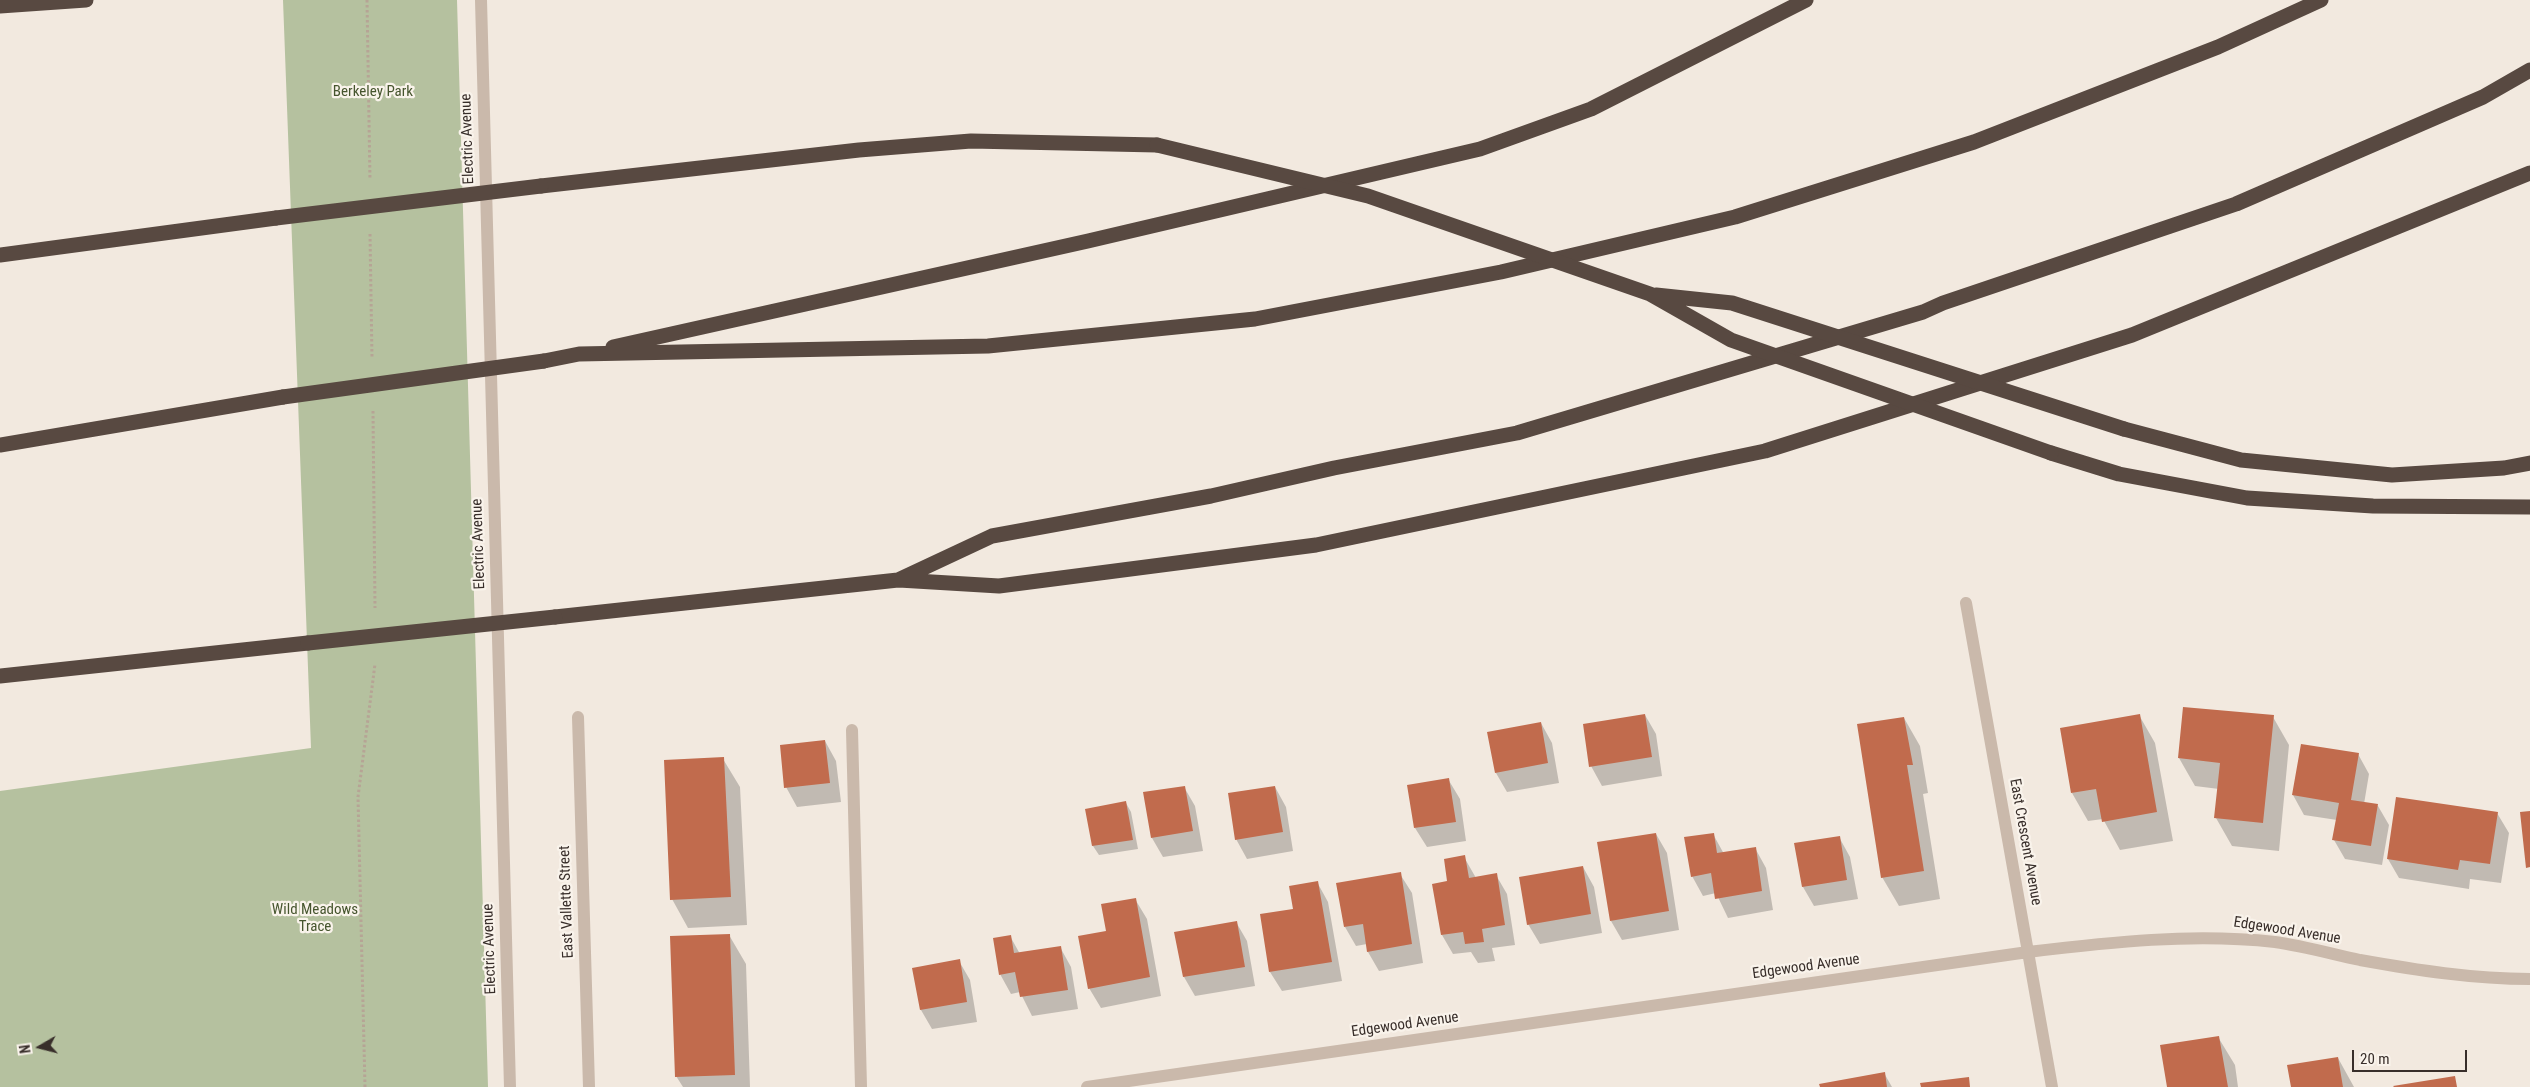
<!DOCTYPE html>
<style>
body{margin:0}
#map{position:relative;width:2530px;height:1087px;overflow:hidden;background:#f2e9df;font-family:"Roboto Condensed",sans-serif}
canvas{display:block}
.north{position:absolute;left:15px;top:1022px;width:50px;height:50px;-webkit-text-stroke:4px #f9f3eb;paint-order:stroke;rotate:262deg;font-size:14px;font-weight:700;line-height:20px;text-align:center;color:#382e2a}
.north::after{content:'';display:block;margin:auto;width:18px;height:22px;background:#382e2a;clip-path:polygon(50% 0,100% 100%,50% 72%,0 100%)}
.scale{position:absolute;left:2352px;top:1050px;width:115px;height:22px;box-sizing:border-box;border:2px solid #382e2a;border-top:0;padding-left:6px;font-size:15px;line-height:18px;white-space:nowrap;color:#382e2a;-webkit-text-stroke:4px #f9f3eb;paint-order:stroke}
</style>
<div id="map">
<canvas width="2530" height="1087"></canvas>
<div class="north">N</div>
<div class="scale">20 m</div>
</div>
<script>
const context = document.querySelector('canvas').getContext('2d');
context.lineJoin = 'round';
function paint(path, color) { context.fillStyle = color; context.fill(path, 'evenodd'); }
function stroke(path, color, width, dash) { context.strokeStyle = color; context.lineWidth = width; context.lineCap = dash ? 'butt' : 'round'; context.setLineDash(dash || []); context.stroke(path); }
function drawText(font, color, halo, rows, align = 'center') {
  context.font = font + ' "Roboto Condensed",sans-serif'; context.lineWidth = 4.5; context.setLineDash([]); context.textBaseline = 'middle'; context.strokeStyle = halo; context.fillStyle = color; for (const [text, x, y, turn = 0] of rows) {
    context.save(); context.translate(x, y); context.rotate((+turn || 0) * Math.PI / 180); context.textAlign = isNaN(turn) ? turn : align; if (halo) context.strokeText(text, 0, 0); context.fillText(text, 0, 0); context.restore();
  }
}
paint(new Path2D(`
 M283,0H457L488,1087H0V791L311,748Z`), '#b5c19f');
paint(new Path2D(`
 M2184,708L2273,717L2289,745L2279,851L2232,846L2216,818L2219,789L2195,786L2179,758Z
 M1645,715L1656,734L1662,776L1602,786L1591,766Z
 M2139,715L2155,743L2173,841L2120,850L2103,819L2088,821L2072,793Z
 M1904,718L1920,746L1928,793L1923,794L1940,899L1899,906L1882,877Z
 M1541,723L1552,743L1559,783L1507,792L1496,773L1489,733Z
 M825,741L836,761L841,802L797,807L786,787Z
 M2358,754L2369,774L2364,804L2378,806L2389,825L2382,865L2345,859L2334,840L2337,820L2304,815L2293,795Z
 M723,759L740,787L747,925L688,928L672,899Z
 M1448,779L1460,799L1466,841L1427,847L1415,828Z
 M1184,787L1195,806L1203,851L1163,857L1152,838Z
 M1275,787L1286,807L1293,851L1247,859L1236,839Z
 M1126,803L1131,812L1138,849L1099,855L1093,846L1087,810Z
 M2497,813L2509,833L2501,883L2470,879L2469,889L2399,878L2388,859Z
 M1656,834L1667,853L1679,930L1622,940L1611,921Z
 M1713,834L1724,854L1755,848L1766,868L1773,910L1728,918L1716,893L1703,896L1692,876Z
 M1839,837L1850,857L1858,899L1814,906L1803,887L1796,844Z
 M1464,857L1476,878L1496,875L1507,894L1515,945L1492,948L1495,961L1478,963L1471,952L1453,954L1442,935L1449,882Z
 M1583,867L1594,887L1602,933L1540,944L1528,924Z
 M1400,874L1412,893L1423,963L1379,971L1368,952L1367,944L1356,946L1345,927Z
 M1317,882L1328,902L1342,981L1282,991L1270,972L1295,910Z
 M1135,899L1147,919L1161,996L1101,1008L1089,988L1107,932Z
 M1236,922L1247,941L1255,986L1195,996L1184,977L1176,933Z
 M729,935L746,964L750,1087H683L676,1076Z
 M1010,936L1020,954L1060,947L1071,967L1078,1009L1032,1016L1020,992L1011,994L1000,974Z
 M959,961L970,980L977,1022L932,1029L921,1010L914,969Z
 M2218,1037L2235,1065L2238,1087H2168Z
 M2338,1058L2354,1087H2292Z
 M1884,1073L1892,1087H1821Z`), '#0003');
paint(new Path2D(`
 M2183,707L2274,715L2263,823L2214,818L2220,763L2178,758Z
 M1645,714L1652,757L1589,767L1583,724Z
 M2140,714L2157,812L2102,822L2096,789L2071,793L2060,728Z
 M1904,717L1913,765H1907L1924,871L1881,878L1857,724Z
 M1541,722L1548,763L1495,773L1487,732Z
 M825,740L830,783L784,788L780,745Z
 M2301,744L2359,753L2351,800L2378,804L2371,846L2332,840L2339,803L2292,795Z
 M724,757L731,897L670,900L664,760Z
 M1449,778L1456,822L1414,828L1407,785Z
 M1185,786L1193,831L1151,838L1143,792Z
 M1275,786L1283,832L1235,840L1228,793Z
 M2396,797L2498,812L2490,864L2460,860L2458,870L2387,859Z
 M1126,801L1133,840L1092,846L1085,809Z
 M2530,811V867L2526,868L2520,812Z
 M1656,833L1669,911L1610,921L1597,842Z
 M1714,833L1717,853L1756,847L1762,891L1715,899L1711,873L1691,877L1684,837Z
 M1840,836L1847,880L1802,887L1794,843Z
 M1465,855L1469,878L1497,873L1505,925L1482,929L1484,942L1465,944L1463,932L1441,935L1432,884L1447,881L1444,859Z
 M1583,866L1591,914L1527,925L1519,877Z
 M1401,872L1412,944L1367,952L1363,924L1344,927L1336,883Z
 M1318,881L1332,962L1269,972L1260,914L1293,909L1289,886Z
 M1136,898L1150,977L1088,989L1078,936L1106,931L1101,904Z
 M1237,921L1245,967L1183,977L1174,932Z
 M730,934L735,1075L675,1077L670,936Z
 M1011,935L1014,953L1061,946L1068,990L1020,997L1015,972L999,975L993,938Z
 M960,959L967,1002L920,1010L912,968Z
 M2219,1036L2228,1087H2167L2160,1045Z
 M2338,1057L2343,1087H2291L2287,1065Z
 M1885,1072L1887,1087H1820L1819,1084Z
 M2455,1076L2457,1087H2394L2393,1086Z
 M1969,1077L1970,1087H1921L1920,1083Z`), '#c16b4d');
stroke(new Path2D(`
 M367,0L370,180
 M370,234L372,358
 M373,411L375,608
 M365,1087L358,797L375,664`), '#b6a495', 3, [2.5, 2.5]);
stroke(new Path2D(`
 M481,0L510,1087
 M1966,603L2052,1087
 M578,717L589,1087
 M852,730L861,1087
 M1087,1087L2028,952C2111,942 2192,933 2275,942C2303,946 2332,954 2360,960C2416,970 2473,979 2530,979`), '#cab9ab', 12);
stroke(new Path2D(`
 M0,6L86,0
 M541,186L859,150L971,141L1157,145
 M0,255L276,218
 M613,347L1088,241L1480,149L1591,109L1806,0
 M544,361L579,354L988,346L1255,319L1501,272L1735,217L1974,142L2218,47L2321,0
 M2124,429L2241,460L2392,475L2504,468L2530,463
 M0,445L283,397
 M2051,453L2119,474L2247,498L2373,506L2530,507
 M899,580L999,586L1316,545L1765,451L2132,335L2530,173
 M555,617L898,580L992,536L1211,496L1334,468L1517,433L1923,312L1943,303L2236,204L2483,97L2530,70
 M0,676L308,643`), '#584941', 15);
stroke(new Path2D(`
 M1157,145L1368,196L1650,294L1731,340L2051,453
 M276,218L541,186
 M1656,295L1732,303L2124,429
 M283,397L544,361
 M308,643L555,617`), '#584941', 15);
drawText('15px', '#46552e', '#f9f3eb', [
 ["Berkeley Park",373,92],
 ["Wild Meadows",315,910],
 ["Trace",315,927]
]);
drawText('15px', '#382e2a', '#f9f3eb', [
 ["Electric Avenue",468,139,-92],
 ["Electric Avenue",479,544,-92],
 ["East Crescent Avenue",2025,842,80],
 ["East Vallette Street",567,902,-92],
 ["Edgewood Avenue",2287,931,9],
 ["Electric Avenue",490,949,-92],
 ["Edgewood Avenue",1806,967,-8],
 ["Edgewood Avenue",1405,1025,-8]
]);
</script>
